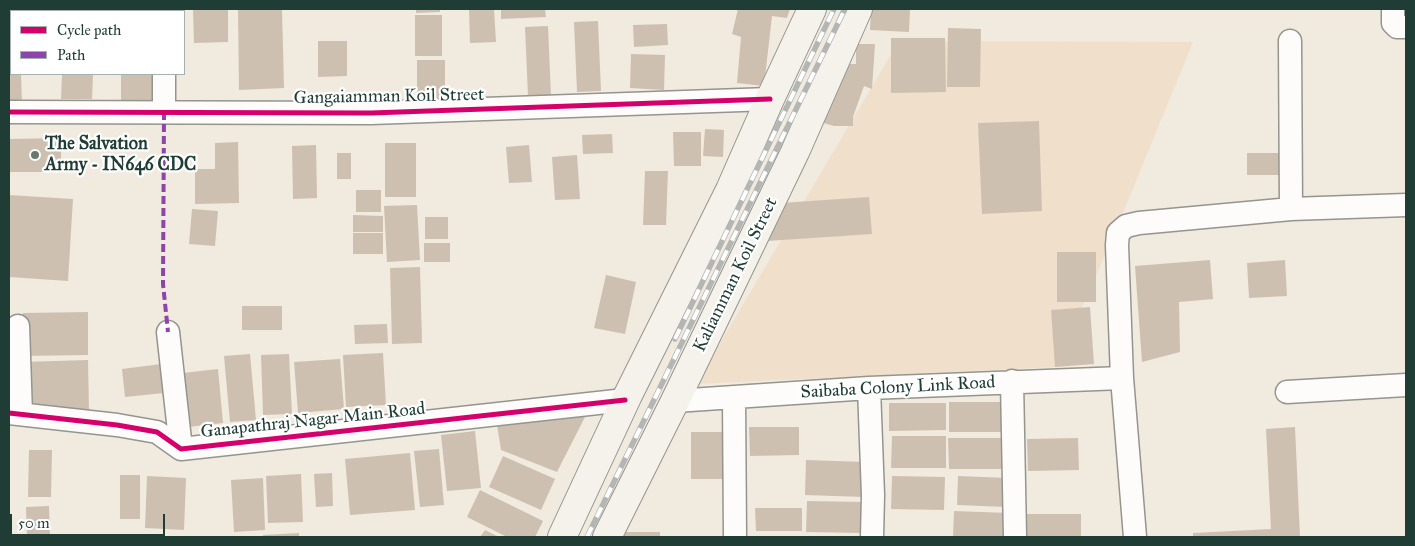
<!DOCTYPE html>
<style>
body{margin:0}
#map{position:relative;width:1415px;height:546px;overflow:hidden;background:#f0eadf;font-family:"IM FELL Great Primer",serif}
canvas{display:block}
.frame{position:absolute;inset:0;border:10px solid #1f3d34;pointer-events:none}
.legend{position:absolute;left:10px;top:10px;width:175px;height:65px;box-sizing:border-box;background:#fff;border:1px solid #a5b1ae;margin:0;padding:6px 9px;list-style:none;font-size:15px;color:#1f3d34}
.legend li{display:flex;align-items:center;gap:10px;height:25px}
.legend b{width:25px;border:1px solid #a5b1ae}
.scale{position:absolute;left:10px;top:514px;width:155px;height:22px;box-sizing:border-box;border:2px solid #1f3d34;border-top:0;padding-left:6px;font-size:15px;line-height:18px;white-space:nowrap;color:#1f3d34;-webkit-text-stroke:4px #fff;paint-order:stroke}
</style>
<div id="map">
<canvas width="1415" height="546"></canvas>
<div class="frame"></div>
<ul class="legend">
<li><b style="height:6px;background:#d6006c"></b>Cycle path</li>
<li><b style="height:6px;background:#8e44ad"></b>Path</li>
</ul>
<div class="scale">50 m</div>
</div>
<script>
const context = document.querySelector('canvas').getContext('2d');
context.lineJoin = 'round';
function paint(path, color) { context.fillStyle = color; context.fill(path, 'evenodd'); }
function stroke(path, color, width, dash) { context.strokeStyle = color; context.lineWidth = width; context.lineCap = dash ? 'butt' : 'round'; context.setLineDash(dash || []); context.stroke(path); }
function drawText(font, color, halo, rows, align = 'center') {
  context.font = font + ' "IM FELL Great Primer",serif'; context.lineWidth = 4.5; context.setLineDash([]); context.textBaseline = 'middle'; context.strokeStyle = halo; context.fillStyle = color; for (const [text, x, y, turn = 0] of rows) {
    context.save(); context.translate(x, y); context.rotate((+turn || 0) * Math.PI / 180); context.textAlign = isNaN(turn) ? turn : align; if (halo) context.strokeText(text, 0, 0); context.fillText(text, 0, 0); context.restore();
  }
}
paint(new Path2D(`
 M899,41L1193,42L1111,242L1055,367L696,384Z`), '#efdfcb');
paint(new Path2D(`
 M14,9H43V11H14Z
 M49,9H90V11H49Z
 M193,9H228V42L194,43Z
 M238,9H282L284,88L239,90Z
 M416,9H440V12L416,13Z
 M469,9H494L496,42L470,43Z
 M501,9H545L546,17L501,19Z
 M738,9H790L787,18L772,16L764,86L737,83L741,37L732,34Z
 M871,9H910L909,32L870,30Z
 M415,15H442V56H415Z
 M598,21L601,91L577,92L574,22Z
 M667,24L668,45L634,47L633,25Z
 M548,26L551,96H528L525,27Z
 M948,28L981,29L980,87H947Z
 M11,37V74H21L22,104L9,105V38Z
 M891,38H945L946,92L891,93Z
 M318,41H347V76L318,77Z
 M856,44H875L872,89L864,86L853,117V126H834L816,121L837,64H856Z
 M631,54L665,55L664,90L630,88Z
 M417,60H445V105L417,106Z
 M62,74H93L92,99H61Z
 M121,74H153V107H121Z
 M1039,121L1042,211L982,214L978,123Z
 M705,129L724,130L723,157L703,156Z
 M673,132H701V166H674Z
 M612,134L613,153L583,154L582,135Z
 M61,138V172H9V139Z
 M238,142L239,203L195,204V169H215V143Z
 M385,143H416V197H385Z
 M316,145L317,198L293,199L292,146Z
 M529,145L532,182L509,183L506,147Z
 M337,153H351V179H337Z
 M1247,153H1285L1286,175H1247Z
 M577,155L580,199L555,200L552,157Z
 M645,171H668L666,225H643Z
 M356,190H381V212H356Z
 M9,195L73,199L68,281L9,277Z
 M869,197L872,234L767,241L781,203Z
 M417,205L420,260L387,262L384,206Z
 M192,209L218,211L215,246L189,244Z
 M353,215L383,216V232H353Z
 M425,217H448V239H425Z
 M353,233H383V254H353Z
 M424,243H450V262H424Z
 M1057,252H1096V302H1057Z
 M1210,260L1213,299L1179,302L1180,352L1142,362L1135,266Z
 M1285,260L1287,296L1249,298L1247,263Z
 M420,267L422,343L392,344L390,268Z
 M606,275L636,282L625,334L594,328Z
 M242,306H282V330H242Z
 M1090,307L1094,364L1055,367L1051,310Z
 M88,312V355L23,356V313Z
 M387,324L388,343L355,344L354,325Z
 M383,353L386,405L346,407L343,355Z
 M250,354L256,420L230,422L224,356Z
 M289,354L292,414L263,415L261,355Z
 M340,359L344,409L298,413L294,362Z
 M88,360L89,411L24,412L23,362Z
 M161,364L164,393L125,397L122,369Z
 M218,369L223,423L188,427L183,373Z
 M949,402H1006L1005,432H949Z
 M889,403H946V430L889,431Z
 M587,413L557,472L501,450L496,418Z
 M749,427H799V455L750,456Z
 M1295,427L1300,537H1193V533L1271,529L1266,429Z
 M475,431L481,488L447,491L441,435Z
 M691,432H726V479H691Z
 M892,436H946V468H891Z
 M948,438H1007L1008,469H949Z
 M1078,438L1079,470L1028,471L1027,439Z
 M439,449L444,505L420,507L414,451Z
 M29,450H52L51,497H28Z
 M410,453L415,510L350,515L345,459Z
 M503,456L555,479L541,510L489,487Z
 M806,460L865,462L864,497L805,495Z
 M332,473L333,506L316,507L314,474Z
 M301,474L303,522L268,523L266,476Z
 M120,475H140V519H120Z
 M147,476L186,478L184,530L145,528Z
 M892,476L945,477L944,510L891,509Z
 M958,476L1007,478L1006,507L957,505Z
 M263,478L265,530L234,532L231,480Z
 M480,490L543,521L535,537H507L467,517Z
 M807,501L863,502L862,533L806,532Z
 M49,506L50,537H27L26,507Z
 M755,508H802V531H756Z
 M954,511L1009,513L1008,537H953Z
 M1027,514H1081V537H1027Z
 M485,530L499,537H480Z
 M614,532H660V537H614Z
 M299,533V537H263V535Z`), '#cec0b1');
const street = new Path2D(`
 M1393,9V23L1397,27H1406
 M165,11V9
 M9,21H11
 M1290,41L1291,209
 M9,112L371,113L770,99
 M164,112V74
 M18,326L21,414
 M168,332L181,449
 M1012,381L1015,537
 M869,388L873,495L872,537
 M1287,392L1406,385
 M734,398L735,537
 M675,401L869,388L1122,378
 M9,413L117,425L157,432L181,449L625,400
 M1135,537L1122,378L1117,245L1118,233L1126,226L1139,223L1291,209L1406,205`);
const secondary = new Path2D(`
 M562,537L628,395L730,190L770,99L812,9
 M607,537L675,401L795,152L858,9`);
stroke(street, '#93958e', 25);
stroke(secondary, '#93958e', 30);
stroke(street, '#fdfcfa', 22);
stroke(secondary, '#f5f2ec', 28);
const rail = new Path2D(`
 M675,339L834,9
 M587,537L845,9`);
stroke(rail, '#b4b6b4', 5.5);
stroke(rail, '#fff', 4, [11]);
stroke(new Path2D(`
 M164,112L163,284L168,332`), '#8e44ad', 4, [8, 4]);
stroke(new Path2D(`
 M9,112L371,113L770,99
 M9,413L117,425L157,432L181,449L625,400`), '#d6006c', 5);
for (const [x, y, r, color] of [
 [35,155,5,"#687a70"]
]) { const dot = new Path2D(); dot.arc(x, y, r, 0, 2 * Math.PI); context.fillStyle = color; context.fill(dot); stroke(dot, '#fff', 2); }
drawText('18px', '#1f3d34', '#fff', [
 ["Gangaiamman Koil Street",389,97,-1],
 ["Kaliamman Koil Street",736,275,-64],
 ["Saibaba Colony Link Road",898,388,-3],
 ["Ganapathraj Nagar Main Road",313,421,-6]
]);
drawText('bold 18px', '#1f3d34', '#fff', [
 ["The Salvation",45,145],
 ["Army - IN646 CDC",45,166]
], 'left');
</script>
